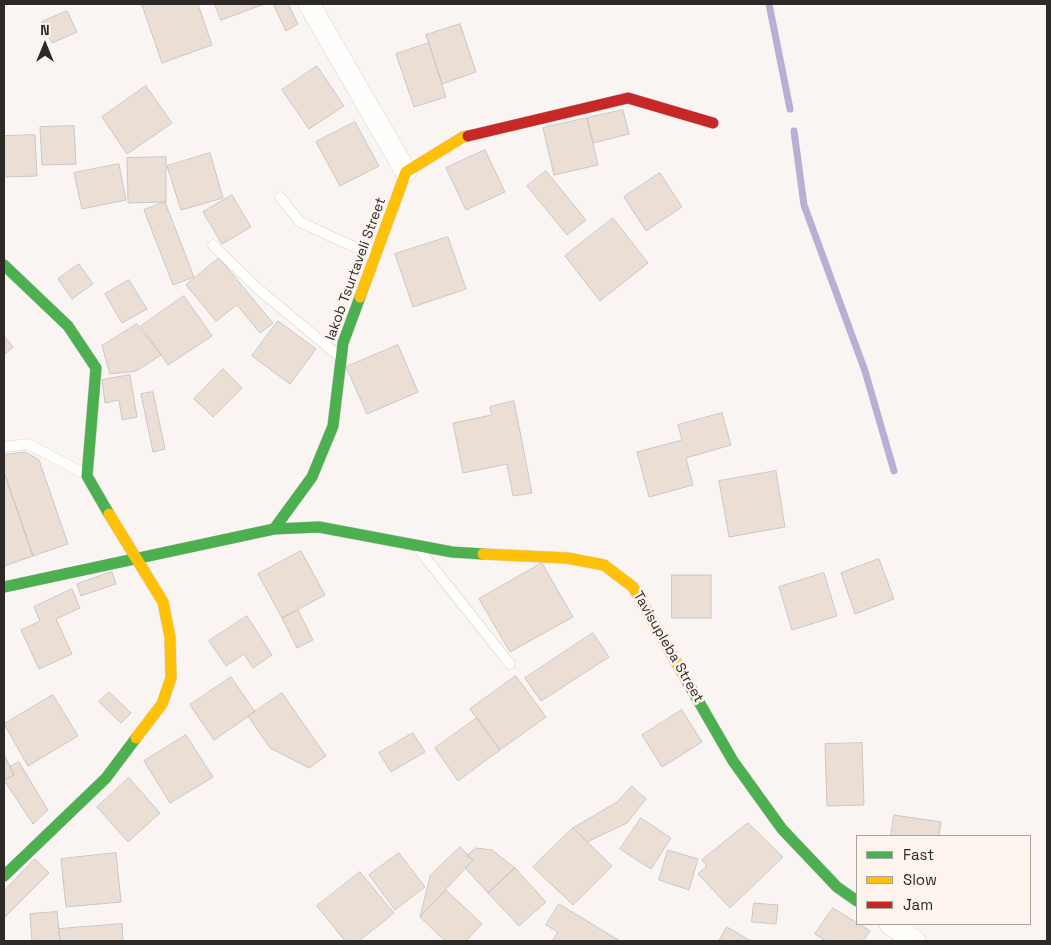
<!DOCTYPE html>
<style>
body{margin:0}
#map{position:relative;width:1051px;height:945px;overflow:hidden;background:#faf5f2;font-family:"Space Grotesk",sans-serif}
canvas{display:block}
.frame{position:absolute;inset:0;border:5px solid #2c2926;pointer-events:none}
.legend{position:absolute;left:856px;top:835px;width:175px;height:90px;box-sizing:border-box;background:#fdf4ee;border:1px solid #a9a39e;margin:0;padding:6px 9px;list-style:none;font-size:15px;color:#2c2926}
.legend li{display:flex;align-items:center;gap:10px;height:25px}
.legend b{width:25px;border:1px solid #a9a39e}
.north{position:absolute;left:20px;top:20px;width:50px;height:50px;-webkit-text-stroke:4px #fdf4ee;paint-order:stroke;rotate:0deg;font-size:14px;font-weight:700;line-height:20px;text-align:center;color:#2c2926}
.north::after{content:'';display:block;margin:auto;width:18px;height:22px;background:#2c2926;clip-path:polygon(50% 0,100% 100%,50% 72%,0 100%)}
</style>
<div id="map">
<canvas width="1051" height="945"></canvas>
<div class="frame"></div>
<ul class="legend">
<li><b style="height:6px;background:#4caf50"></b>Fast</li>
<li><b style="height:6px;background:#ffc107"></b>Slow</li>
<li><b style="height:6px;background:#c62828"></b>Jam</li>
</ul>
<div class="north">N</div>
</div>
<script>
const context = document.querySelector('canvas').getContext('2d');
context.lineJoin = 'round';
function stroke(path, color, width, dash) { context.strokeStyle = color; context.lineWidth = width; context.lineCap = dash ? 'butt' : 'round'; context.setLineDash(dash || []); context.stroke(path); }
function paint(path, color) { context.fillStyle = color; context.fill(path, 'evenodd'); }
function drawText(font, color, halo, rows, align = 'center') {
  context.font = font + ' "Space Grotesk",sans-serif'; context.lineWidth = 5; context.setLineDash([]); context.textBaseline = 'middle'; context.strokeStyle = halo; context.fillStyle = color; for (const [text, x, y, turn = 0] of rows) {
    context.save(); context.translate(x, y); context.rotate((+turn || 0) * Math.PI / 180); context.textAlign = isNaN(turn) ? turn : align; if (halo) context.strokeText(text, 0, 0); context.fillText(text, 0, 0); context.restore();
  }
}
stroke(new Path2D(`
 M769,4L790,109
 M794,131L804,205L865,371L894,471`), '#bbaed5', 7);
const building = new Path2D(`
 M145,4H198L212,45L162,63L142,5Z
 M215,4H265L221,20Z
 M279,4H288L298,24L286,31L274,6Z
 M67,11L77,32L52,43L42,22Z
 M460,24L476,72L442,84L426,35Z
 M429,43L446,97L414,107L396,54Z
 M317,66L344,106L309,129L282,90Z
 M146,86L172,123L127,154L102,117Z
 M623,110L629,134L593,143L587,118Z
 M587,118L598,165L554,175L543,128Z
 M355,122L379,166L340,186L316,142Z
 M74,126L76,164L42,165L40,127Z
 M35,135L37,176L4,177V136Z
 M485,150L505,192L466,210L446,168Z
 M210,153L223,198L181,210L167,166Z
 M166,157V202L128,203L127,158Z
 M119,164L126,200L82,209L74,173Z
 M546,171L586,220L567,235L527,186Z
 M660,173L682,207L646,231L624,197Z
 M232,195L251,227L222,244L203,212Z
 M165,202L194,277L173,285L144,210Z
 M613,218L648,263L600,301L565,256Z
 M448,237L466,289L413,307L395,254Z
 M219,258L273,323L260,333L237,305L216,321L186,285Z
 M79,264L93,284L72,299L58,279Z
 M129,280L147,309L122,323L105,294Z
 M184,296L212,336L168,365L141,326Z
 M278,321L316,349L290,384L252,356Z
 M137,324L161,355L136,371L110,374L102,346Z
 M4,336L13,347L4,355Z
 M398,345L418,392L367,414L346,367Z
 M223,369L242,388L213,417L194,399Z
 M130,375L137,417L122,420L119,400L105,403L102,380Z
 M153,392L165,449L153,452L141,394Z
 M514,401L532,493L513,496L507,464L463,473L453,423L492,415L490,407Z
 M722,413L731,445L686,458L693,485L649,497L637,452L682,440L678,425Z
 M25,452L39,460L68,544L33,556L4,472V455Z
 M776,471L785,527L729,537L719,481Z
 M4,472L33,556L4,566Z
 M301,551L325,595L282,618L258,574Z
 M879,559L894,599L855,614L841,573Z
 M542,563L573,617L510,652L479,599Z
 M112,572L116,584L81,596L77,584Z
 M824,573L837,616L792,630L779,587Z
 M672,575H711V618H672Z
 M72,589L80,608L56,619L72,654L39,669L21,630L40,621L34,607Z
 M298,610L313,640L297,648L282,618Z
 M247,616L272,655L253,668L244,654L226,666L209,641Z
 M593,633L609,657L541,701L525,678Z
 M516,676L546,717L500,750L470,709Z
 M231,677L255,712L214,740L190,705Z
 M109,692L131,713L121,723L99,702Z
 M282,693L326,756L309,768L270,748L248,716Z
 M53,695L78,736L28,766L4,724Z
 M682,710L702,742L662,767L642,735Z
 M477,718L500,750L458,781L435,748Z
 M413,733L425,752L391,772L379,753Z
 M186,735L213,777L170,803L144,761Z
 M862,743L864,805L827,806L825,744Z
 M4,754L14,775L4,780Z
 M19,762L48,810L33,824L4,780L14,775L10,767Z
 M129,778L160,813L128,842L97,807Z
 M632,786L646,799L627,823L587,842L573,828L617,802Z
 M894,815L941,822L939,836H891Z
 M641,818L671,838L651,869L620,849Z
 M748,823L783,857L730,908L698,874L707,866L702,860Z
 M573,828L612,866L573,905L533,867Z
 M460,847L473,860L420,917L430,876Z
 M476,848L492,850L515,868L488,893L465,868L473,860L467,856Z
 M668,850L698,859L689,890L659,880Z
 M116,853L121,902L66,907L61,859Z
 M399,853L425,887L395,910L369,875Z
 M35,859L49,873L4,918V891Z
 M515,868L546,902L519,926L488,893Z
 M360,872L394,913L359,941H345L317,906Z
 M446,890L482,924L466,941H445L420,917Z
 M754,903L778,905L776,924L752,922Z
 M559,904L620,941H552L558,932L546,925Z
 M833,908L870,931L863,941H826L815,934Z
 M57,912L60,941H32L30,914Z
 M122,924L123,941H60L59,929Z
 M727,927L751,941H719Z`);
paint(building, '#ebded5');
stroke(building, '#cbc7c5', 1);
const lane = new Path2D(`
 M280,197L300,222L374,256
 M213,245L257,288L339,356
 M4,447L28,444L85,474
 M421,552L510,664`);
const street = new Path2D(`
 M309,4L406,172
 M890,924L915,941`);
const fast = new Path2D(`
 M4,265L68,326L96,368L87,476L109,514
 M274,529L312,477L333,426L343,343L360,297
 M4,587L274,529L319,527L452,552L483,554
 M684,676L733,761L782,829L837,887L857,901
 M4,876L106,778L136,738`);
const slow = new Path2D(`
 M360,297L406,172L463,137L468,136
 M109,514L163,602L170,637L171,678L162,704L136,738
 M483,554L567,558L604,565L633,587L684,676`);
const jam = new Path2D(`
 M468,136L628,98L713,123`);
stroke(lane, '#d7d3d1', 11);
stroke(street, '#d7d3d1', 22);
stroke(fast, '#d7d3d1', 12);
stroke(slow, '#d7d3d1', 12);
stroke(jam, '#d7d3d1', 12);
stroke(lane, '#fefefd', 10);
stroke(street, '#fefefd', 21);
stroke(fast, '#4caf50', 11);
stroke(slow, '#ffc107', 11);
stroke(jam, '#c62828', 11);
drawText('14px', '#2c2926', '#fdf4ee', [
 ["Iakob Tsurtaveli Street",356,269,-70],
 ["Tavisupleba Street",668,647,60]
]);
</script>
